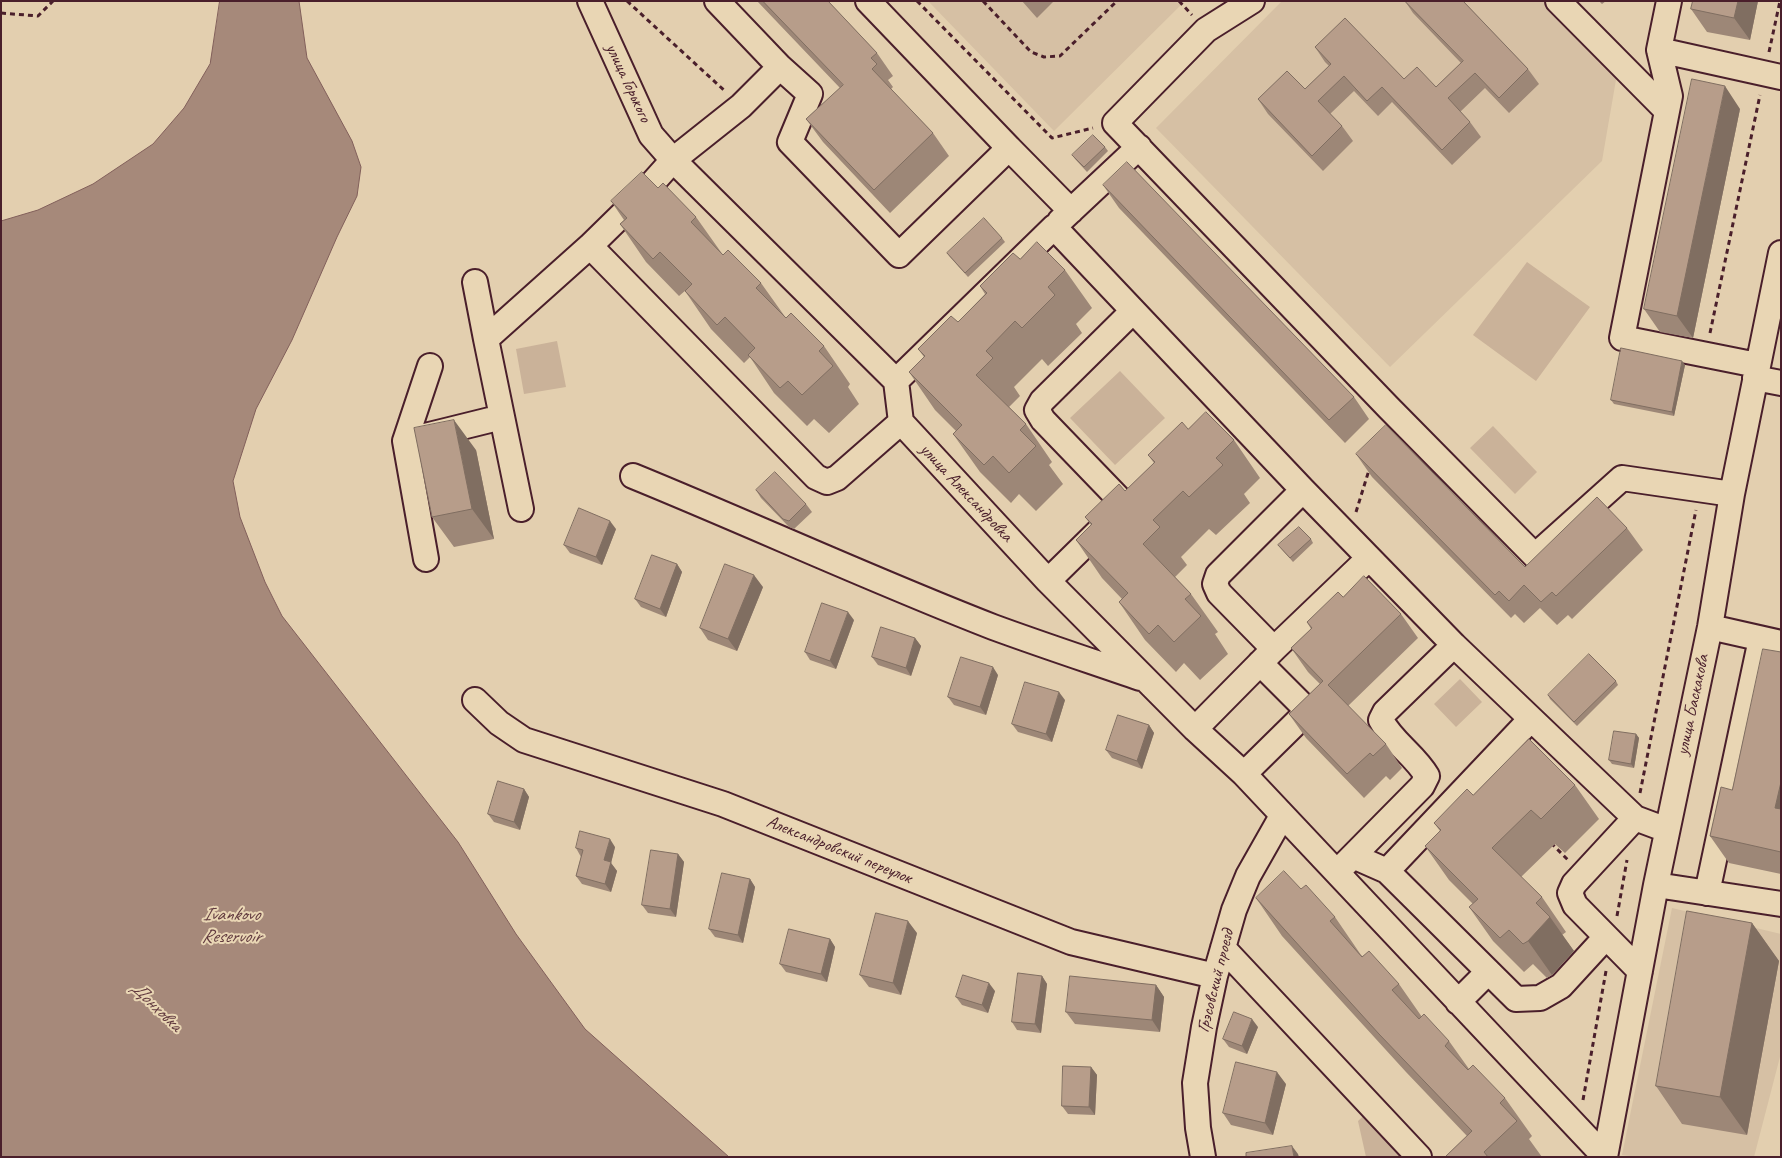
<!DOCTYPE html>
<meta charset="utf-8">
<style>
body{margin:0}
#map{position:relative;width:1782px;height:1158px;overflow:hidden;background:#e3cfaf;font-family:Caveat,sans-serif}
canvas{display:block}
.frame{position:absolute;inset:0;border:2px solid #4a1f2b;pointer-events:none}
</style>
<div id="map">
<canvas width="1782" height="1158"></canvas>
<div class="frame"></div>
</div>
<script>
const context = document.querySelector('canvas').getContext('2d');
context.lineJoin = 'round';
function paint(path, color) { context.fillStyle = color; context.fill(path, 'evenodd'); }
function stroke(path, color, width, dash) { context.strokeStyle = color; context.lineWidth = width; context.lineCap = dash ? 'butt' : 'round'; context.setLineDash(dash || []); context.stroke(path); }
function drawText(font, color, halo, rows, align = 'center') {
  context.font = font + ' Caveat,sans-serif'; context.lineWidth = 4; context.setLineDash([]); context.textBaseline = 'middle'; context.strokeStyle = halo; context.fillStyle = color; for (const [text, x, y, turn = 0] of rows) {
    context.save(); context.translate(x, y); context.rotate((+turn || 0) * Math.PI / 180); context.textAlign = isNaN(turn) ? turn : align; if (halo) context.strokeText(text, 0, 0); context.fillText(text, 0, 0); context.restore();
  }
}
paint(new Path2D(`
 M928,1H1185L1054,131Z
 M1282,1H1552L1618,68L1602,161L1390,367L1156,128Z
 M1672,908L1781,934V1053L1754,1157H1637L1622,1155Z`), '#d6c0a4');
paint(new Path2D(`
 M1527,262L1590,307L1536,381L1473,335Z
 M557,341L566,387L524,394L516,349Z
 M1120,371L1165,418L1115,465L1070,418Z
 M1493,426L1537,472L1515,494L1470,448Z
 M1460,679L1482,702L1456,727L1434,704Z
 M1371,1109L1408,1157H1366L1358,1121Z`), '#cab299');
const water = new Path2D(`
 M220,1H299L307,58L352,141L361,167L357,196L337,237L292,340L256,409L233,481L240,517L265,582L282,616L458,842L516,934L585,1029L729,1157H1V221L38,210L93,184L153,144L184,108L210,64Z`);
paint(water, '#a6897a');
stroke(water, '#815f5a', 1);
const minor = new Path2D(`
 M590,1L651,135L673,160L896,381L901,422L1048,581L1195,729L1244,774L1605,1157
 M717,1L780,67L810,94L790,142L899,255L1009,148L1071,211
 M868,1L1009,148
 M1252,1L1206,30L1115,123L1389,408L1535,556L1622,478L1732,494
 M1558,1L1667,111
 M1669,1L1659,50L1670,96L1622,338L1757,365
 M1659,50L1781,77
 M780,67L741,106L673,160L639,198L590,246L816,477L827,482L837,478L901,422
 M1060,221L1139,147
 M475,282L486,339
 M1755,378L1781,383
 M896,381L1054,227L1303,490L1454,645L1635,818L1667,830
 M405,441L430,366
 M633,476C753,525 872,580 993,627C1042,645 1091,661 1140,678
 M1125,505L1043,420L1037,410L1042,401L1133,311
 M521,509L486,339L590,246
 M426,559L405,441L502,417
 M1048,581L1104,526
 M1710,627L1781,643
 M1274,649L1219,593L1215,584L1218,575L1303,490
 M475,700L499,723L524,740L723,804L1071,942L1215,976
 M1195,729L1274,649L1369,558
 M1244,774L1308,711L1260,663
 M1635,818L1574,884L1570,893L1575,905L1640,971
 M1353,856L1387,871L1516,999L1540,998L1561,986L1606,937
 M1343,866L1422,786L1427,776C1415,755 1392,742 1381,720L1385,712L1454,645
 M1387,871L1531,719
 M1656,885L1781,904
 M1707,893L1761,639
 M1223,948L1419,1157
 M1458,1002L1488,972
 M1203,1157L1198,1128L1195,1083L1204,1027L1215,976L1234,910L1248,876L1282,816
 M1605,1157L1656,885L1710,627L1732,494L1781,253`);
stroke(minor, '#4a1f2b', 28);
stroke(new Path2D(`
 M627,1L726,92
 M917,1L1052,138L1093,128
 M983,1L1031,52L1044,57L1060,56L1117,1
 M1179,1L1192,15
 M1,13L38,16L53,1
 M1769,52L1780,1
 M1710,333L1760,95
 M1356,512L1369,470
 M1640,793L1696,510
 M1551,843L1568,860
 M1617,916L1627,860
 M1583,1100L1606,971`), '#4a1f2b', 3, [5, 4]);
stroke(minor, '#e9d6b4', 24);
paint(new Path2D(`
 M757,1H828L877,53L893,76L888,80L893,87L891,89L933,133L949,156L890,213L823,142L806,119L840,88Z
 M1022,1H1054L1037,18Z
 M1405,1H1463L1528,69L1539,84L1509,113L1485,88L1460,112L1470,122L1481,137L1452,165L1392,102L1378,116L1354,91L1330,114L1342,126L1353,141L1323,171L1268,114L1258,99L1305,89L1329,66L1325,62L1315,47L1404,79L1436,87L1461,63L1413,13Z
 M1599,1H1606L1602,4Z
 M1693,1H1758L1750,40L1707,32L1691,9Z
 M1740,109L1693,338L1660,332L1644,309Z
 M1105,147L1108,151L1087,172L1075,159L1072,155Z
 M1103,185L1354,397L1369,419L1345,443L1119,208Z
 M658,188L696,217L723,255L761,283L786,318L824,346L850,384L848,387L859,404L829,433L814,419L807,426L774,393L750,357L744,363L711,329L685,291L686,290L679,296L646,262L620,224L624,220L611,201Z
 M1002,238L1005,242L968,277L950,257L947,253Z
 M1065,270L1092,308L1076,324L1082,333L1048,366L1042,359L1014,387L1020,396L1009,407L1026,424L1052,462L1049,465L1063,484L1036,511L1019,494L1011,503L980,472L953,434L956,431L935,410L909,372L924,357L918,349L958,322L985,294L980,286Z
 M1685,365L1674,416L1614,404L1611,400Z
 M1188,429L1234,440L1260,478L1244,494L1250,503L1216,535L1209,529L1181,557L1187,565L1175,577L1191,594L1218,632L1215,634L1228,654L1200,680L1184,663L1176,672L1145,640L1119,602L1122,599L1102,578L1076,540L1091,525L1085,517L1125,491L1154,463L1148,455Z
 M476,450L494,539L454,547L432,517Z
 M1356,454L1525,567L1627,528L1643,550L1572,619L1568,615L1557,625L1540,608L1524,623L1515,614L1511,618L1372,477Z
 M756,490L806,504L812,512L794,529L789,527L761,498Z
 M616,529L602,565L570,553L564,545Z
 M1311,539L1313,543L1293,562L1278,545Z
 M677,564L682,572L666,617L641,607L635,599Z
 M763,587L737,651L708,640L700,628Z
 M1343,597L1401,614L1418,638L1348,706L1386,744L1402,768L1390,780L1386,776L1364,798L1306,738L1289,714L1320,684L1308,672L1291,648L1311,629L1307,622Z
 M854,620L836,669L810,660L805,652Z
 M915,638L921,646L911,676L878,665L872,657Z
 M1781,652V874L1729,863L1710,836L1732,790Z
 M998,675L986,715L954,705L948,697Z
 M1616,681L1618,685L1577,726L1550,699L1548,695Z
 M1065,700L1052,742L1018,732L1012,724Z
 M1149,725L1154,733L1142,769L1112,758L1106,750Z
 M1636,734L1639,738L1634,768L1612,764L1609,760Z
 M1575,785L1599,819L1565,853L1555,844L1521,877L1542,897L1566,932L1562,935L1574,951L1552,975L1547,978L1533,964L1524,972L1493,941L1469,907L1473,904L1449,880L1425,846L1440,831L1434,823L1473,795Z
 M524,789L529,797L520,830L494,822L488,814Z
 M615,847L611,863L617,871L611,892L582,884L576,876L581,857L576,848Z
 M678,854L684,862L676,917L648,913L642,905Z
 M750,879L755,887L743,943L715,937L709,929Z
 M1301,889L1335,917L1361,955L1399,984L1422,1017L1449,1041L1469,1069L1505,1098L1532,1136L1529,1139L1542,1157H1445L1467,1136L1406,1072L1282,936L1256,898Z
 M1752,923L1779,961L1747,1135L1682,1124L1656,1086Z
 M917,933L901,995L869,987L860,975Z
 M830,939L835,947L827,982L786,972L780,964Z
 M1042,976L1047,984L1041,1033L1017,1030L1012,1022Z
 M1156,985L1164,997L1160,1032L1075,1024L1066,1012Z
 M995,991L988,1013L962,1005L956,997Z
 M1258,1027L1247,1054L1229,1047L1223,1039Z
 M1091,1067L1097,1075L1095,1115L1068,1114L1062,1106Z
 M1286,1084L1273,1135L1231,1125L1223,1113Z`), '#9d8777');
paint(new Path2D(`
 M1738,1H1758L1750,40L1734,18Z
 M1725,86L1740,109L1693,338L1677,316Z
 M1682,361L1685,365L1674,416L1672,412Z
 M454,420L476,450L494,539L472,509Z
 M610,521L616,529L602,565L596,557Z
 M677,564L682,572L666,617L660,609Z
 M754,575L763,587L737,651L728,639Z
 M848,612L854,620L836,669L830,661Z
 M915,638L921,646L911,676L906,668Z
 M993,667L998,675L986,715L980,707Z
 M1059,692L1065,700L1052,742L1046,734Z
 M1149,725L1154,733L1142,769L1137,761Z
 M1636,734L1639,738L1634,768L1631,764Z
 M1781,782V816L1775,808Z
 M524,789L529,797L520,830L514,822Z
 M610,839L615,847L611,863L617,871L611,892L605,884L604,860Z
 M678,854L684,862L676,917L670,909Z
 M750,879L755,887L743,943L738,935Z
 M1550,917L1574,951L1552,975L1528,941Z
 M908,921L917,933L901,995L893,983Z
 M1752,923L1779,961L1747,1135L1720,1097Z
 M830,939L835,947L827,982L821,974Z
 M1042,976L1047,984L1041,1033L1035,1024Z
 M989,983L995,991L988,1013L982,1005Z
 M1156,985L1164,997L1160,1032L1152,1020Z
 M1252,1019L1258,1027L1247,1054L1242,1046Z
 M1091,1067L1097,1075L1095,1115L1089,1107Z
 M1277,1072L1286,1084L1273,1135L1265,1123Z
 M1292,1146L1298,1154L1299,1157H1294Z`), '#806e61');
const building = new Path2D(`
 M763,1H828L877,53L871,58L877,64L872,69L933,133L874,190L806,119L843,85Z
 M1405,1H1463L1528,69L1499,98L1475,73L1448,98L1470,122L1442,150L1382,87L1367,101L1344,76L1318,101L1342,126L1312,156L1258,99L1287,71L1305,89L1331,64L1315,47L1345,18L1404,79L1417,67L1436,87L1463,61Z
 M1693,1H1738L1734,18L1691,9Z
 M1692,79L1725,86L1677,316L1644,309Z
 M1093,135L1105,147L1084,167L1072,155Z
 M1127,162L1354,397L1329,420L1103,185Z
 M642,172L658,188L663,183L696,217L691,222L723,255L728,250L761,283L756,288L786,318L791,313L824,346L819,351L833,366L802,395L788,381L780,388L748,355L755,348L725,317L717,325L685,291L692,284L660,252L653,259L620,224L627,218L611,201Z
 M984,218L1002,238L965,273L947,253Z
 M1037,242L1065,270L1048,287L1055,295L1022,328L1015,321L986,351L993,358L976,375L1026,424L1020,430L1036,446L1009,473L993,456L984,465L953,434L962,425L909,372L925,356L918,349L951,316L958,322L987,293L980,286L1013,253L1020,259Z
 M1621,348L1682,361L1672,412L1611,400Z
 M1206,412L1234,440L1216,458L1223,465L1189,497L1183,491L1153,520L1160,527L1143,544L1191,594L1185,599L1201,616L1174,642L1158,625L1149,634L1119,602L1128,593L1076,540L1092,524L1085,517L1119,484L1125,491L1155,462L1148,455L1182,422L1188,429Z
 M454,420L472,509L432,517L414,428Z
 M1386,425L1525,567L1597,497L1627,528L1556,596L1552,592L1541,602L1524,585L1509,601L1499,591L1495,595L1356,454Z
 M775,472L806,504L789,521L783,519L756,490Z
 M579,508L610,521L596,557L564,545Z
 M1299,527L1311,539L1290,558L1278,545Z
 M652,555L677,564L660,609L635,599Z
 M725,564L754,575L728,639L700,628Z
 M1364,576L1401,614L1328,685L1386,744L1373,756L1370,753L1347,774L1289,714L1323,681L1291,648L1312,628L1307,622L1338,592L1343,597Z
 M822,603L848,612L830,661L805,652Z
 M881,627L915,638L906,668L872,657Z
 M1763,649L1781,652V782L1775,808L1781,809V852L1710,836L1721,787L1732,790Z
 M1589,654L1616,681L1574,722L1548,695Z
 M961,657L993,667L980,707L948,697Z
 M1025,682L1059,692L1046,734L1012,724Z
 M1118,715L1149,725L1137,761L1106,750Z
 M1614,731L1636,734L1631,764L1609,760Z
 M1529,739L1575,785L1541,819L1531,810L1492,848L1542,897L1536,903L1550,917L1528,941L1523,944L1509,930L1500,938L1469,907L1478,899L1425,846L1441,830L1434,823L1467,789L1473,795Z
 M498,781L524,789L514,822L488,814Z
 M580,831L610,839L604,860L611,862L605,884L576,876L583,850L576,848Z
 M651,850L678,854L670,909L642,905Z
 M1284,871L1301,889L1306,885L1335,917L1330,921L1362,957L1369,951L1399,984L1392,990L1419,1019L1424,1014L1449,1041L1445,1046L1468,1070L1473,1065L1505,1098L1500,1103L1517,1121L1484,1152L1488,1157H1445L1472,1131L1379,1034L1256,898Z
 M722,873L750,879L738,935L709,929Z
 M1687,911L1752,923L1720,1097L1656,1086Z
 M876,913L908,921L893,983L860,975Z
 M789,929L830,939L821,974L780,964Z
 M1018,973L1042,976L1035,1024L1012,1022Z
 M963,975L989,983L982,1005L956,997Z
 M1070,976L1156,985L1152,1020L1066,1012Z
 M1234,1012L1252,1019L1242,1046L1223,1039Z
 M1236,1062L1277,1072L1265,1123L1223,1113Z
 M1063,1066L1091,1067L1089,1107L1062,1106Z
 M1292,1146L1294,1157H1246V1153Z`);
paint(building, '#b79d8a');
stroke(building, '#806e61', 1);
drawText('18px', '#4a1f2b', '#e9d6b4', [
 ["улица Горького",628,83,65],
 ["улица Александровка",966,493,47],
 ["улица Баскакова",1693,705,-78],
 ["Александровский переулок",839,850,22],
 ["Грэсовский проезд",1216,981,-76]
]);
drawText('italic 19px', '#613a3f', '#e9d6b4', [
 ["Ivankovo",231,915],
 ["Reservoir",231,937],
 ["Донховка",156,1007,44]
]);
</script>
